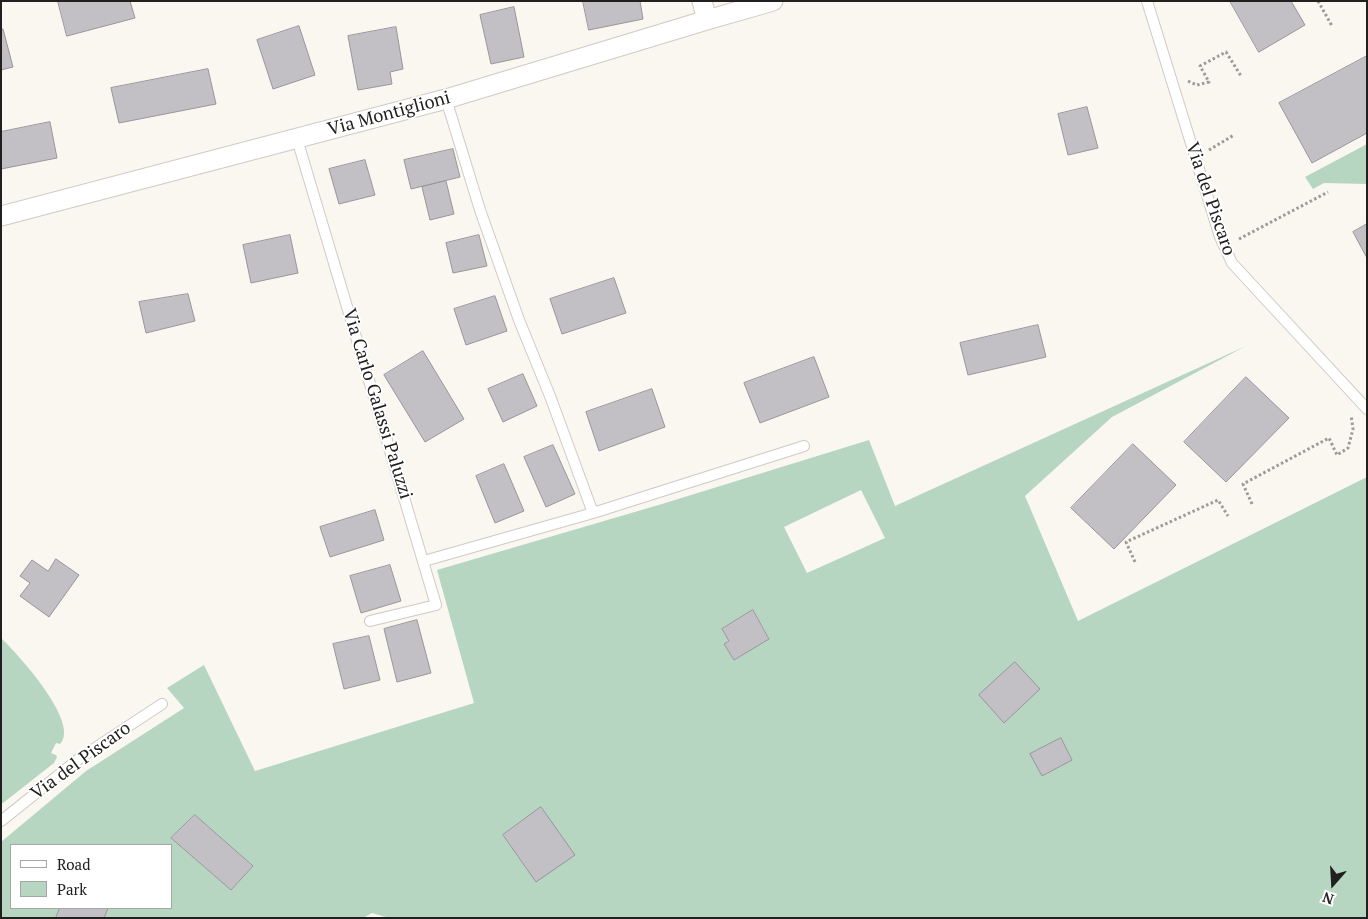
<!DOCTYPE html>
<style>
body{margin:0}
#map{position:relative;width:1368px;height:919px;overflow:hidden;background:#f9f7f0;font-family:"PT Serif",serif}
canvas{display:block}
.frame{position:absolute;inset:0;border:2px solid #21201e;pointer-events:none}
.legend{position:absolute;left:10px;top:844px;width:162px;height:65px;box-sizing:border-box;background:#fff;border:1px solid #a6a6a5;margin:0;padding:6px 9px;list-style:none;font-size:15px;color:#21201e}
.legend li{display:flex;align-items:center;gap:10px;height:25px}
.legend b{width:25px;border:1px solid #a6a6a5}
.north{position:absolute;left:1308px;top:859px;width:50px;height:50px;-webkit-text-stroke:4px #fff;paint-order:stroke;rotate:199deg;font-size:14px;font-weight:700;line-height:20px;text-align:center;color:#21201e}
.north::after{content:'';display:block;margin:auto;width:18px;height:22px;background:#21201e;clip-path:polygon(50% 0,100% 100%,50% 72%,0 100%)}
</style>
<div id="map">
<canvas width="1368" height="919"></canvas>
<div class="frame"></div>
<ul class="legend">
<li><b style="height:6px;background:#fff"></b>Road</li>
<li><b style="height:14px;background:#b7d6c1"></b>Park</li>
</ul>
<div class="north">N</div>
</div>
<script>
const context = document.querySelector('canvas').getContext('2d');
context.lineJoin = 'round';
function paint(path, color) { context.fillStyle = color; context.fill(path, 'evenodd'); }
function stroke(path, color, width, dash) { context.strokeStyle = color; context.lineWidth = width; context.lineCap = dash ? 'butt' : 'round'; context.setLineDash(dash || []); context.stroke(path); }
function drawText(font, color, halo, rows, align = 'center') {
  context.font = font + ' "PT Serif",serif'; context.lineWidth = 4; context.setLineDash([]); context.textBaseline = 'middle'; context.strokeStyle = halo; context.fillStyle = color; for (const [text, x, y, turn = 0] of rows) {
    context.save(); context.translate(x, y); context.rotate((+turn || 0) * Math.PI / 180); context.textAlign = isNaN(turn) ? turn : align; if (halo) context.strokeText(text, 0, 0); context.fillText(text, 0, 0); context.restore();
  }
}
paint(new Path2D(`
 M1367,144V184L1324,183L1313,189L1305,177Z
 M1246,346L1112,417L1025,496L1078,621L1367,477V918H389L372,913L365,917L356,918H104L108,908H171V845H11V908H60L56,918H1V842L86,771L184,708L167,688L204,665L255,771L474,703L437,570L662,504L869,440L895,506ZM861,490L885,538L807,573L784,527ZM753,610L769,638L734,660L724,644L729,641L722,629ZM541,808L536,881L503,835ZM195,815L253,866L231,890L171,838Z
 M1,638C17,653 81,723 60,744L56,743L51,753L56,755L57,757L54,763L3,803H1Z`), '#b7d6c1');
const building = new Path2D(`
 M58,1H130L135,18L67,36Z
 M583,1H640L643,19L589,30Z
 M1230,1H1291L1305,25L1259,52Z
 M514,7L524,57L491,64L480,15Z
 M299,26L315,75L273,89L257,40Z
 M396,27L403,69L390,72L392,84L358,90L348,36Z
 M1,29H3L13,67L1,70Z
 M1367,56V133L1312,163L1279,103Z
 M208,69L216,104L119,123L111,88Z
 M1087,107L1098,148L1068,155L1058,114Z
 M50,122L57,158L1,169V132Z
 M453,149L460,177L411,189L404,160Z
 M365,160L375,195L339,204L329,169Z
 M446,181L454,214L430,220L422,187Z
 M1367,224V258L1353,232Z
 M290,235L298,273L251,283L243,245Z
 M479,235L487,266L453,273L446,243Z
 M614,278L626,313L562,334L550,299Z
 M188,294L195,321L146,333L139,302Z
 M495,296L507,331L466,345L454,309Z
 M1038,325L1046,357L968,375L960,343Z
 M423,351L464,419L425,442L384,375Z
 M814,357L829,397L760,423L744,383Z
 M523,374L537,406L503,422L488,389Z
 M1246,377L1289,418L1226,482L1184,442Z
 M652,389L665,427L599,451L586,412Z
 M1133,444L1176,485L1114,549L1071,508Z
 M553,445L575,494L546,507L524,457Z
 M504,464L524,511L495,523L476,476Z
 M375,510L384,540L330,557L320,527Z
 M56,559L79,575L49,617L20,596L30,583L20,576L32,560L48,571Z
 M390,565L401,601L361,613L350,576Z
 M753,610L769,639L734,660L724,644L729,641L722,629Z
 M417,620L431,673L397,682L384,629Z
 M369,636L380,680L344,689L333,644Z
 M1015,662L1040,689L1004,723L979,695Z
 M1061,738L1072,760L1042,776L1030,754Z
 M541,807L575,855L536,882L503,835Z
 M195,815L253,866L231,890L171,838Z
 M60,908H108L104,918H56Z`);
paint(building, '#c2bfc5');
stroke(building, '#98959b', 1);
const lane = new Path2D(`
 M1147,1L1220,237L1232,263L1367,409
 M446,99L480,210L519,320L550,396L593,513
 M297,139L436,605L370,621
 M424,561L593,513L804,446
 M1,821L80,758L162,704`);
const street = new Path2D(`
 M702,1L707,20
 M1,216L446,99L707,20L773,1`);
stroke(lane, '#cecbc5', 12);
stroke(street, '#cecbc5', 21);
stroke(new Path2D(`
 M1318,1L1332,26
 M1188,81L1197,85L1209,82L1200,66L1226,52L1241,76
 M1209,150L1234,135
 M1239,239L1328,192
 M1252,504L1243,484L1329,438L1337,455L1348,448L1353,429L1351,415
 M1135,562L1126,542L1218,500L1228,516`), '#9d9b96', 3, [2.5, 2.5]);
stroke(lane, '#fff', 10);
stroke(street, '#fff', 19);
drawText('18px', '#21201e', '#fff', [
 ["Via Montiglioni",389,114,-15],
 ["Via del Piscaro",1210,199,71],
 ["Via Carlo Galassi Paluzzi",377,404,73],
 ["Via del Piscaro",81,761,-36]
]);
</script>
